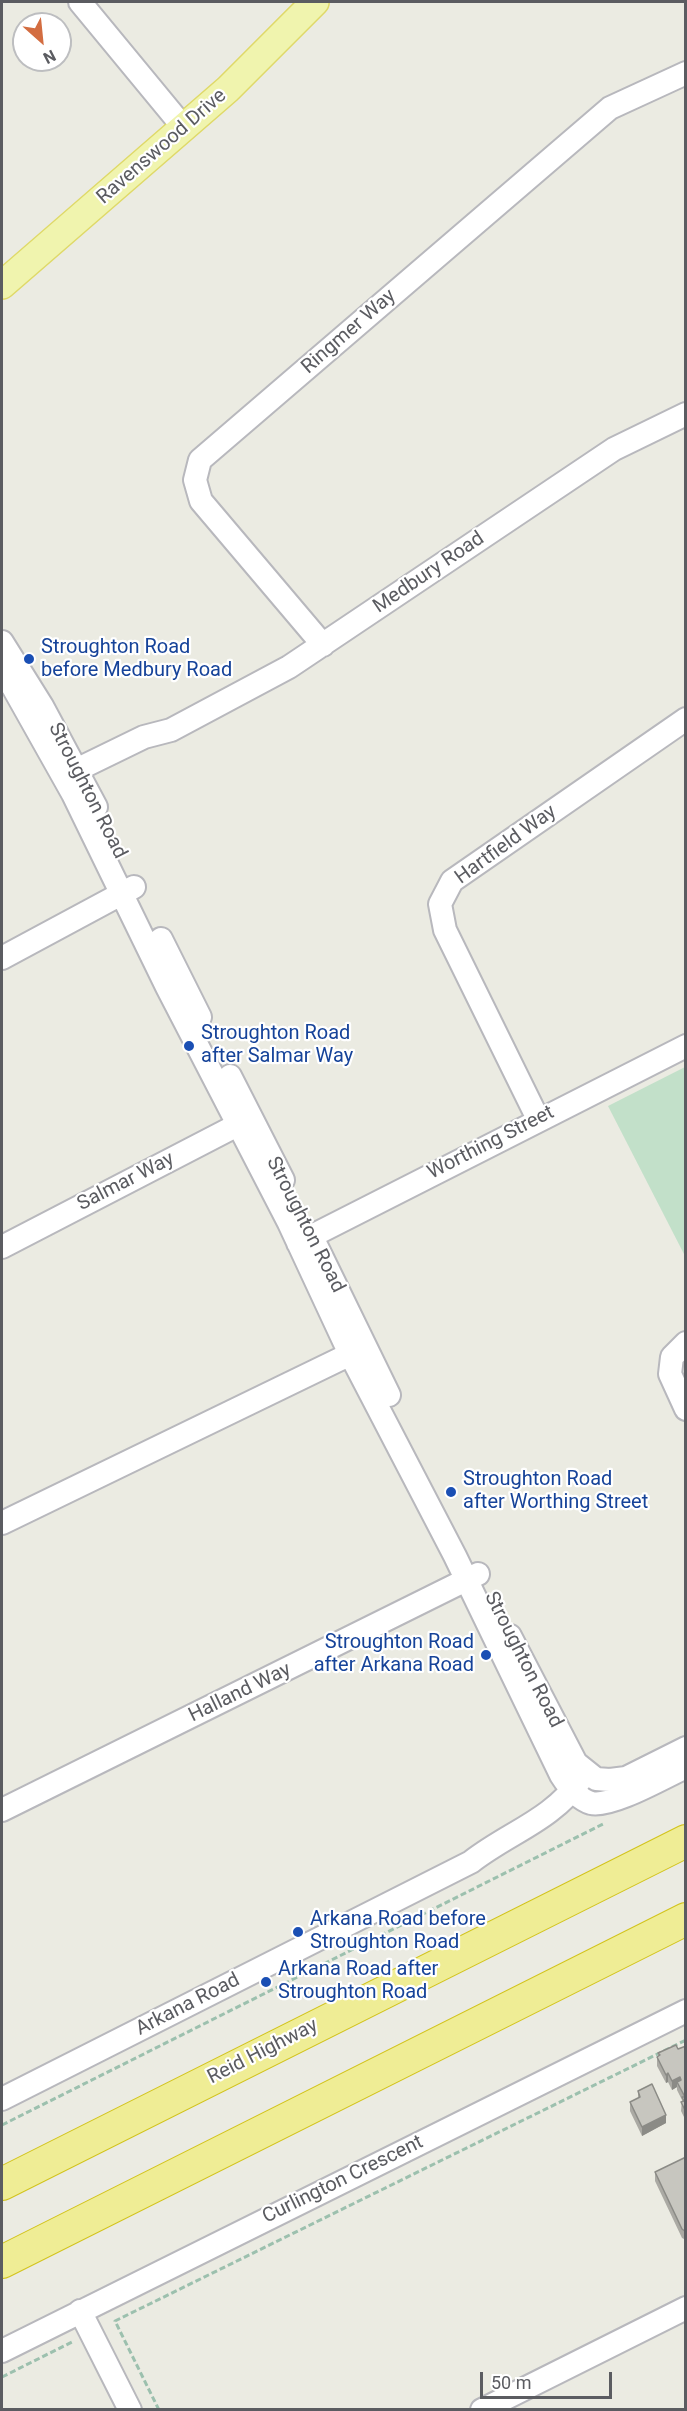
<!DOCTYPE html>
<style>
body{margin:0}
#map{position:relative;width:687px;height:2411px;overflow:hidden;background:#ebebe2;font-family:Roboto,sans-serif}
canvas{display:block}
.frame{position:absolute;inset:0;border:3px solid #5b5c61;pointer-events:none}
.north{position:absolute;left:12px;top:12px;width:60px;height:60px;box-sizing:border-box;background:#fff;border:2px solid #bdbec0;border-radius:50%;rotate:153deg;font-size:16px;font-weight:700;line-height:24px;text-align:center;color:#5b5c61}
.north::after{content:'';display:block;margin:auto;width:21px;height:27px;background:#d36d41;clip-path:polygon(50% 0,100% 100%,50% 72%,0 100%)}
.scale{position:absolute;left:480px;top:2372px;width:132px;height:27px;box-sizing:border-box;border:3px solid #5b5c61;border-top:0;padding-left:8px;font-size:18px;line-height:21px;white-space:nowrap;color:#5b5c61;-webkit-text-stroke:4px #fff;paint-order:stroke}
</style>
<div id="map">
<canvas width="687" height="2411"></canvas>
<div class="frame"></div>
<div class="north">N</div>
<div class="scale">50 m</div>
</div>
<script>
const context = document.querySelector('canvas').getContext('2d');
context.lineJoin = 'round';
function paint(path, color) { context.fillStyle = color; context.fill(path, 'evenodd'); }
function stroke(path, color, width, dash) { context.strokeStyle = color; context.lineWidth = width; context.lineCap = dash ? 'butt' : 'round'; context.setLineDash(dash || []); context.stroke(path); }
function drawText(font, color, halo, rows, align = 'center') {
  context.font = font + ' Roboto,sans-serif'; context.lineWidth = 4.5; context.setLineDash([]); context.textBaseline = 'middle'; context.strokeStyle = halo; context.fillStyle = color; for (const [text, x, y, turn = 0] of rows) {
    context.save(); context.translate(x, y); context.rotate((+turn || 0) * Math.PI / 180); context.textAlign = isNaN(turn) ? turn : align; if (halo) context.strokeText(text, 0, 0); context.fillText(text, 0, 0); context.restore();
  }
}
paint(new Path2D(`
 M685,1067V1256L608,1106Z`), '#c2e0c9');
const minor = new Path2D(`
 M80,2L184,128
 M2,642L42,706L96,807
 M323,645L201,501L195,480L200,460L610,108L686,73
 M2,670L14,689L73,794L167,987L289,1223L350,1354L455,1556L561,1775C568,1786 578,1799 591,1803C611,1808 666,1776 686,1767
 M64,776L144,737L171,730L289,667L614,449L686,414
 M161,939L200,1017
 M2,958L134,887
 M230,1076L283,1180
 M538,1119L445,930L440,904L452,881L686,719
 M314,1241L389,1395
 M298,1243L686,1046
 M2,1247L251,1118
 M686,1343L672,1357L670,1374L686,1409
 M2,1523L365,1347
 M510,1636L576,1763L596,1779L610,1780L626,1778L686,1748
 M2,1810L478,1574
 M2,2099L471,1862C511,1831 550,1822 582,1778
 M80,2311L130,2410
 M2,2351L686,2011
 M482,2410L686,2308`);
const major = new Path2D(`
 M2,285L228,89L315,2`);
const highway = new Path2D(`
 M2,2184L686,1841
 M2,2262L686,1919`);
stroke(minor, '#b8b8bd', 26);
stroke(major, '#dfd968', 30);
stroke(highway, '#d2c31b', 34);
stroke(new Path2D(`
 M2,2125L603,1824
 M2,2377L74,2341
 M159,2410L115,2321L686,2040`), '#9cc0ae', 3, [6, 3]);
stroke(minor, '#fff', 22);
stroke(major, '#f0f4ae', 27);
stroke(highway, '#efed95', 32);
paint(new Path2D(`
 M686,2046V2121L681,2111L682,2100L677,2090V2087L672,2090L668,2082L666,2083L657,2066V2057L658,2056V2053L678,2049Z
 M638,2091L666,2123L642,2136L630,2111V2102L638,2098Z
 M686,2157V2246L684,2243V2239L682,2238L655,2181V2172Z`), '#abaaa4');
paint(new Path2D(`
 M668,2073V2082L666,2083V2075Z
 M680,2077V2086L677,2082V2087L672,2090V2081Z
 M666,2115V2123L642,2136V2127Z`), '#8b8b86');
const building = new Path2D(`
 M676,2045L678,2049L686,2046V2112L681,2102L684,2101L682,2097H685L677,2082L681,2080L680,2077L672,2081L668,2073L666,2075L657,2057L660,2055L658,2053Z
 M652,2084L666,2115L642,2127L630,2102L640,2097L638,2091Z
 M686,2157V2171L685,2172L686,2173V2232L682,2229L655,2172Z`);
paint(building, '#c7c6bf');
stroke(building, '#8b8b86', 1.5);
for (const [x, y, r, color] of [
 [29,659,6,"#1a4fb4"],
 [189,1046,6,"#1a4fb4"],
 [451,1492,6,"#1a4fb4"],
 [486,1655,6,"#1a4fb4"],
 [298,1932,6,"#1a4fb4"],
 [266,1982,6,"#1a4fb4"]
]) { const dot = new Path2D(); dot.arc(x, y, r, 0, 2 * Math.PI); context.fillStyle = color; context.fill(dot); stroke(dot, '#fff', 2); }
drawText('20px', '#5b5c61', '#fff', [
 ["Ravenswood Drive",162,147,-41],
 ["Ringmer Way",349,332,-41],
 ["Medbury Road",429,573,-34],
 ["Stroughton Road",87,791,63],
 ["Hartfield Way",506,845,-36],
 ["Worthing Street",491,1143,-27],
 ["Salmar Way",126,1182,-27],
 ["Stroughton Road",305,1225,63],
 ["Stroughton Road",523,1660,63],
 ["Halland Way",240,1693,-26],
 ["Arkana Road",188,2005,-27],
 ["Reid Highway",263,2052,-27],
 ["Curlington Crescent",343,2180,-26]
]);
drawText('20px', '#164399', '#fff', [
 ["Stroughton Road",41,648],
 ["before Medbury Road",41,671],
 ["Stroughton Road",201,1034],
 ["after Salmar Way",201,1057],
 ["Stroughton Road",463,1480],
 ["after Worthing Street",463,1503],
 ["Stroughton Road",474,1643,"right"],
 ["after Arkana Road",474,1666,"right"],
 ["Arkana Road before",310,1920],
 ["Stroughton Road",310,1943],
 ["Arkana Road after",278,1970],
 ["Stroughton Road",278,1993]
], 'left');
</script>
